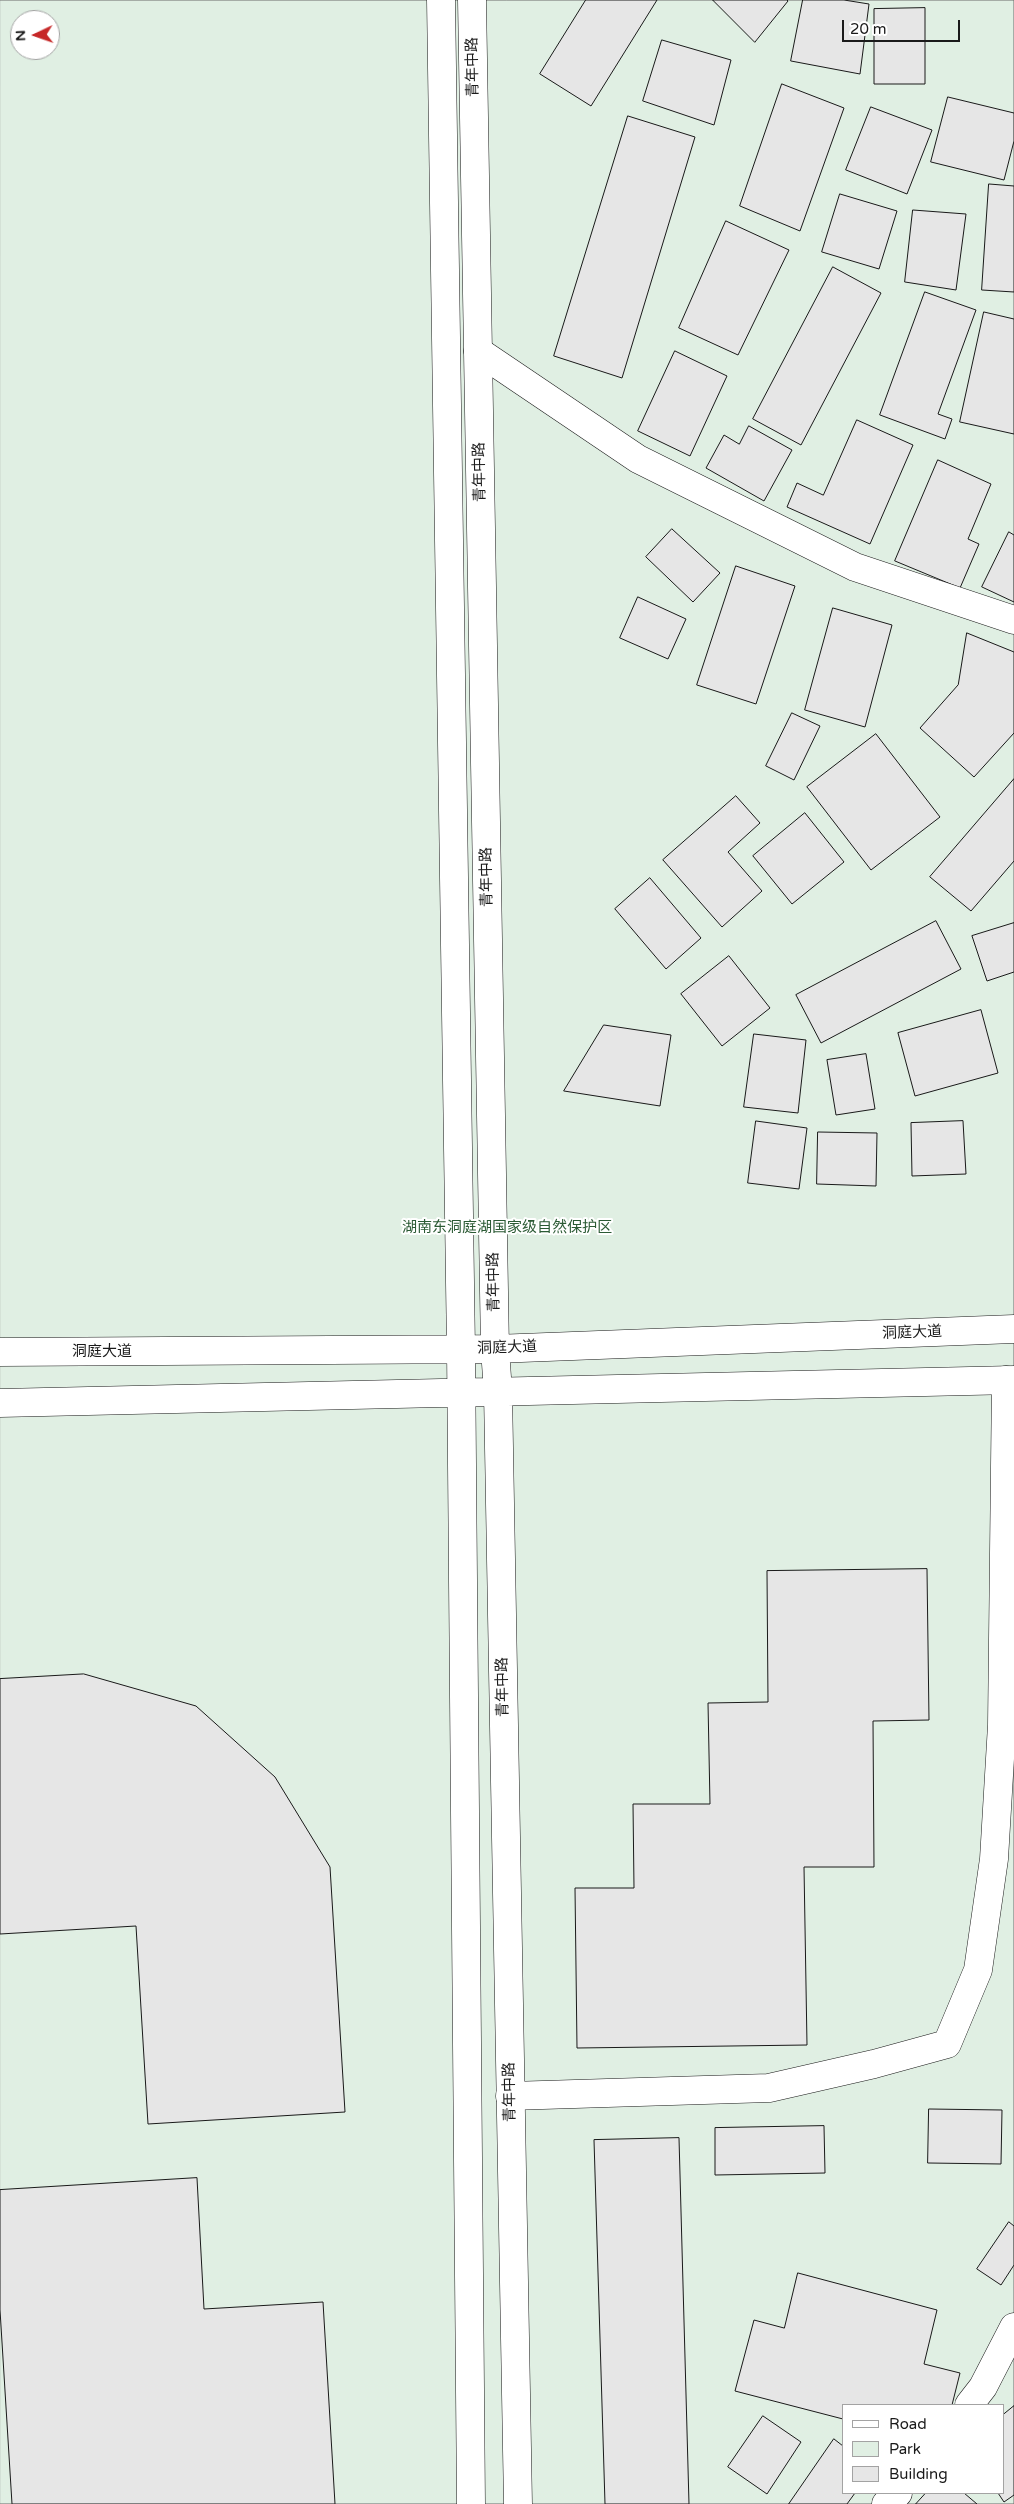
<!DOCTYPE html>
<meta charset="utf-8">
<style>
body{margin:0}
#map{position:relative;width:1014px;height:2504px;overflow:hidden;background:#fff;font-family:"Varela Round",sans-serif}
canvas{display:block}
.legend{position:absolute;left:842px;top:2404px;width:162px;height:90px;box-sizing:border-box;background:#fff;border:1px solid #a3a3a3;margin:0;padding:6px 9px;list-style:none;font-size:15px;color:#1a1a1a}
.legend li{display:flex;align-items:center;gap:10px;height:25px}
.legend b{width:25px;border:1px solid #a3a3a3}
.north{position:absolute;left:10px;top:10px;width:50px;height:50px;box-sizing:border-box;background:#fff;border:1px solid #a3a3a3;border-radius:50%;rotate:267deg;font-size:14px;font-weight:700;line-height:20px;text-align:center;color:#1a1a1a}
.north::after{content:'';display:block;margin:auto;width:18px;height:22px;background:#c62828;clip-path:polygon(50% 0,100% 100%,50% 72%,0 100%)}
.scale{position:absolute;left:842px;top:20px;width:118px;height:22px;box-sizing:border-box;border:2px solid #1a1a1a;border-top:0;padding-left:6px;font-size:15px;line-height:18px;white-space:nowrap;color:#1a1a1a;-webkit-text-stroke:4px #fff;paint-order:stroke}
</style>
<div id="map">
<canvas width="1014" height="2504"></canvas>
<ul class="legend">
<li><b style="height:6px;background:#fff"></b>Road</li>
<li><b style="height:14px;background:#e0efe3"></b>Park</li>
<li><b style="height:14px;background:#e6e6e6"></b>Building</li>
</ul>
<div class="north">N</div>
<div class="scale">20 m</div>
</div>
<script>
const context = document.querySelector('canvas').getContext('2d');
context.lineJoin = 'round';
function paint(path, color) { context.fillStyle = color; context.fill(path, 'evenodd'); }
function stroke(path, color, width, dash) { context.strokeStyle = color; context.lineWidth = width; context.lineCap = dash ? 'butt' : 'round'; context.setLineDash(dash || []); context.stroke(path); }
function drawText(font, color, halo, rows, align = 'center') {
  context.font = font + ' "Varela Round","Noto Sans SC",sans-serif'; context.lineWidth = 4; context.setLineDash([]); context.textBaseline = 'middle'; context.strokeStyle = halo; context.fillStyle = color; for (const [text, x, y, turn = 0] of rows) {
    context.save(); context.translate(x, y); context.rotate((+turn || 0) * Math.PI / 180); context.textAlign = isNaN(turn) ? turn : align; if (halo) context.strokeText(text, 0, 0); context.fillText(text, 0, 0); context.restore();
  }
}
const green = new Path2D(`
 M0,0H1014V2504H0ZM20,20H50V50H20ZM843,2405H1003V2493H843Z`);
paint(green, '#e0efe3');
stroke(green, '#6a6a6a', 1);
const building = new Path2D(`
 M586,0H657L591,106L540,74Z
 M713,0H787L788,1L755,42Z
 M803,0H844L869,4L860,74L791,61Z
 M925,8V84H874V9Z
 M662,40L731,60L714,125L643,101Z
 M782,84L844,108L800,231L740,206Z
 M948,97L1014,113V141L1004,180L931,162Z
 M871,107L932,130L907,194L846,170Z
 M628,116L695,137L622,378L554,356Z
 M989,184L1014,186V292L982,290Z
 M840,194L897,211L879,269L822,252Z
 M913,210L966,214L956,290L905,282Z
 M726,221L789,250L738,355L679,328Z
 M833,267L881,293L801,445L753,419Z
 M925,292L976,310L938,414L952,419L945,439L880,415Z
 M984,312L1014,319V434L960,422Z
 M675,351L727,376L690,456L638,431Z
 M857,420L913,445L870,544L787,507L797,483L823,495Z
 M749,426L792,450L764,501L706,468L724,435L739,444Z
 M938,460L991,484L968,539L979,544L960,588L895,561Z
 M672,529L720,573L693,602L646,557Z
 M1009,532L1014,535V602L982,587Z
 M736,566L795,586L756,704L697,685Z
 M638,597L686,619L668,659L620,638Z
 M833,608L892,625L865,727L805,710Z
 M967,633L1014,652V733L974,777L920,728L958,685Z
 M792,713L820,726L794,780L766,766Z
 M876,734L940,817L871,870L807,787Z
 M1014,779V861L971,911L930,877Z
 M736,796L760,823L728,852L762,891L722,927L663,860Z
 M805,813L844,862L792,904L753,856Z
 M650,878L701,938L666,969L615,909Z
 M936,921L961,969L821,1043L796,995Z
 M1014,923V972L987,981L972,936Z
 M729,956L770,1008L722,1046L681,994Z
 M981,1010L998,1073L915,1096L898,1033Z
 M604,1025L671,1035L660,1106L564,1091Z
 M754,1034L806,1040L798,1113L744,1107Z
 M866,1054L875,1109L836,1115L827,1060Z
 M756,1121L807,1128L799,1189L748,1183Z
 M963,1121L966,1174L912,1176L911,1123Z
 M818,1132L877,1133L876,1186L817,1184Z
 M927,1569L929,1720L873,1721L874,1867H804L807,2045L577,2048L575,1888H634L633,1804H710L708,1703L768,1702L767,1571Z
 M84,1674L196,1706L275,1777L330,1867L345,2112L148,2124L136,1926L0,1934V1679Z
 M929,2109L1002,2110L1001,2164L928,2163Z
 M824,2126L825,2173L715,2175V2128Z
 M679,2138L689,2504H605L594,2140Z
 M197,2178L204,2309L323,2302L335,2504H12L0,2310V2190Z
 M1009,2222L1014,2226V2265L1001,2285L977,2269Z
 M798,2273L937,2310L924,2364L960,2373L952,2405H843V2419L735,2391L754,2320L784,2328Z
 M1014,2406V2495L1004,2502L998,2493H1003V2415Z
 M763,2416L801,2442L767,2494L728,2467Z
 M834,2439L843,2446V2493H855L847,2504H789Z
 M926,2493H964L977,2504H916Z`);
paint(building, '#e6e6e6');
stroke(building, '#1a1a1a', 1);
const minor = new Path2D(`
 M478,351L638,459L855,567L1014,620
 M510,2096L769,2088L874,2064L947,2044L978,1970L994,1859L1002,1725L1006,1380
 M969,2405L983,2387L1014,2327
 M886,2504L898,2493`);
const major = new Path2D(`
 M441,0L461,1349L471,2504
 M472,0L495,1349L498,1392L518,2504
 M0,1352L495,1349L1014,1329
 M0,1403L1014,1380`);
stroke(minor, '#1a1a1a', 29);
stroke(major, '#1a1a1a', 29);
stroke(minor, '#fff', 28);
stroke(major, '#fff', 28);
drawText('15px', '#1a1a1a', '#fff', [
 ["青年中路",473,67,-91],
 ["青年中路",480,472,-91],
 ["青年中路",487,877,-91],
 ["青年中路",494,1282,-91],
 ["洞庭大道",912,1333,-2],
 ["洞庭大道",507,1348,-2],
 ["洞庭大道",102,1352],
 ["青年中路",503,1687,-91],
 ["青年中路",510,2092,-91]
]);
drawText('15px', '#2b5a34', '#fff', [
 ["湖南东洞庭湖国家级自然保护区",507,1228]
]);
</script>
